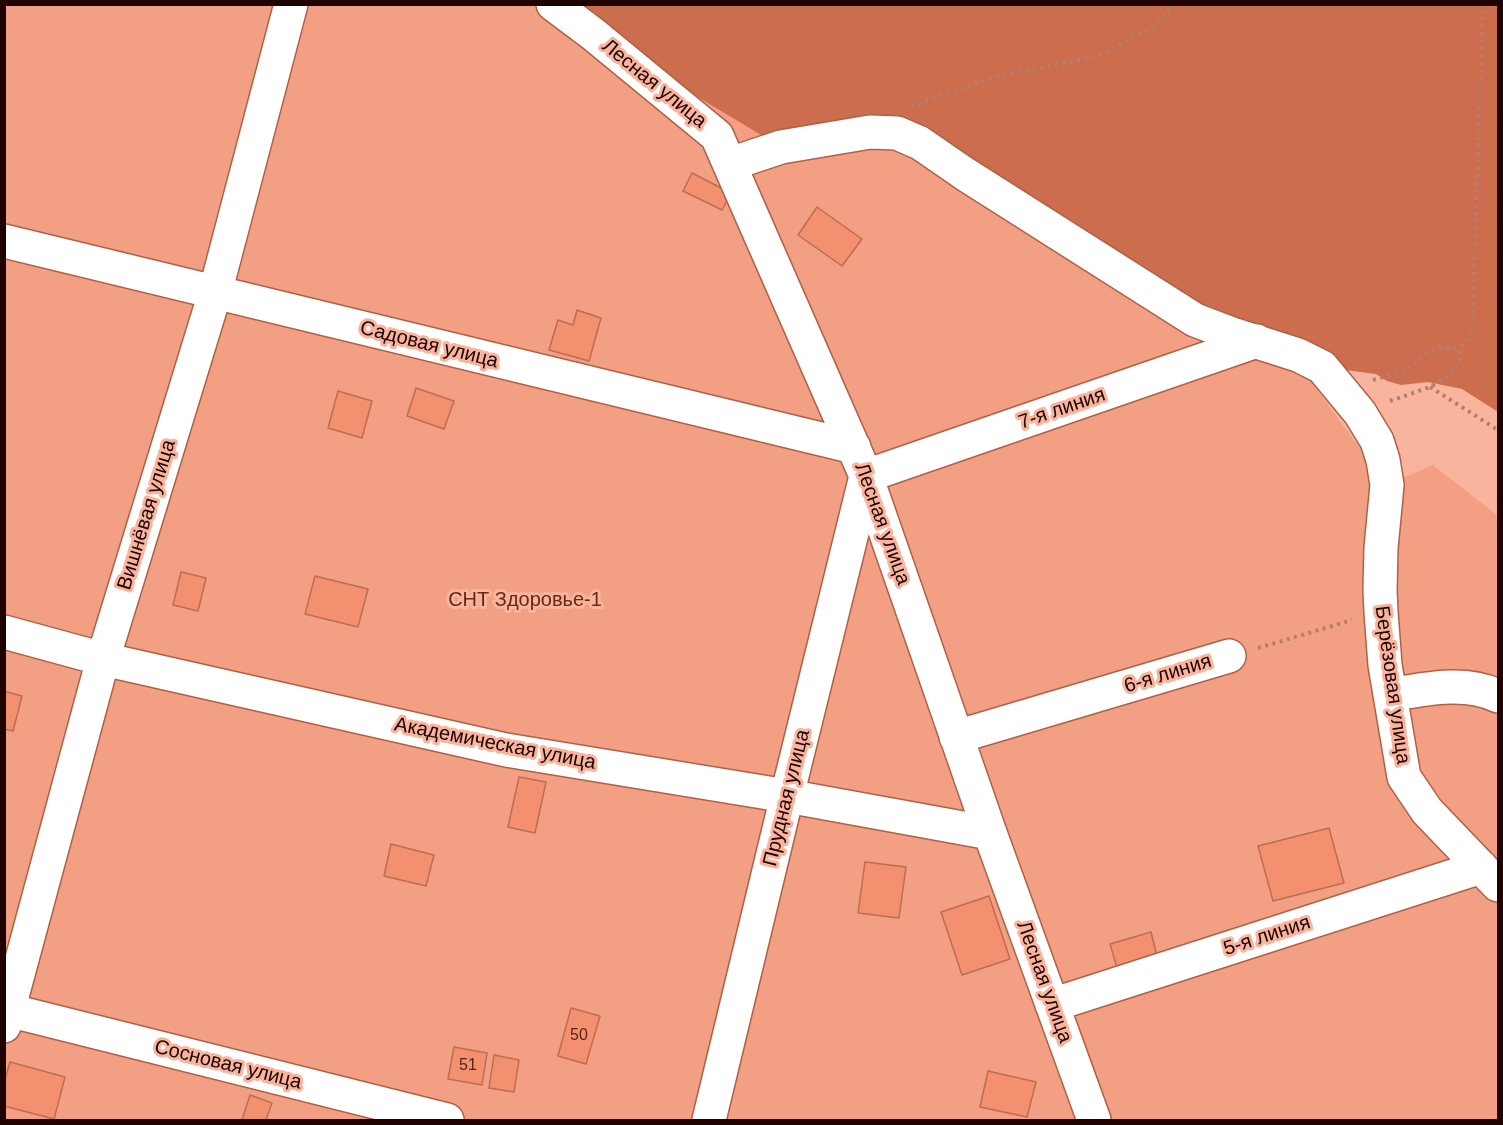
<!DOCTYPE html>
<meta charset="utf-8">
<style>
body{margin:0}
#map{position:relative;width:1503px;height:1125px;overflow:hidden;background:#f9b49d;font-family:Arial,sans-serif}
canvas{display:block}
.frame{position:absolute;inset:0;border:6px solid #1e0300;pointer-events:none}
</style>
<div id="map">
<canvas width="1503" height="1125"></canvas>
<div class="frame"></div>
</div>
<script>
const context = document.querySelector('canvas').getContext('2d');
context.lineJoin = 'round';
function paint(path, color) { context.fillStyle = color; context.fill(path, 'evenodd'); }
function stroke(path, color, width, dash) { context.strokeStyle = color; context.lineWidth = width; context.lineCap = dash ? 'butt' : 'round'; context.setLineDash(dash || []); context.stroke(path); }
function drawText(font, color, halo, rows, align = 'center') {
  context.font = font + ' Arial,sans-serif'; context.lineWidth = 6; context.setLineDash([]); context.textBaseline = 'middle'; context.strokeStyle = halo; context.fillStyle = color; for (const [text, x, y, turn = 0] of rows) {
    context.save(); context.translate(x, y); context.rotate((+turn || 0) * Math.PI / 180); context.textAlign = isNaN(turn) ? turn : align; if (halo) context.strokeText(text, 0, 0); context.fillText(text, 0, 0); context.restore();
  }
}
paint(new Path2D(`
 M5,5H553L897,133L1293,357L1387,485L1433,465L1498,516V1120H5Z`), '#f39f84');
paint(new Path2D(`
 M553,5H1498V412L1462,389L1428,382L1401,385L1387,381L1376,374L1322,367L1232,334L897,133L781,147L593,34Z`), '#cc6d4d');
const building = new Path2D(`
 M692,173L731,193L722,210L683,191Z
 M817,207L862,239L842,266L798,235Z
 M577,310L601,318L589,361L549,350L558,320L573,325Z
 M416,388L454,401L444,429L407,416Z
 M338,391L372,401L362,438L328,428Z
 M181,572L206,578L198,611L173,605Z
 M315,576L368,589L358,627L305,614Z
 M4,691L22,696L13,731L4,729Z
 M519,777L546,782L535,833L508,827Z
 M1329,828L1344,883L1273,901L1258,846Z
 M391,844L434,855L426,886L384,876Z
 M865,862L906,867L899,918L858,913Z
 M989,896L1010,959L962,975L941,912Z
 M1151,932L1157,956L1117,968L1110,944Z
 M571,1008L600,1016L586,1064L558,1056Z
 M454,1047L487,1053L482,1085L448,1079Z
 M494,1055L519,1060L514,1092L489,1088Z
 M10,1062L65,1077L54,1119L4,1106V1083Z
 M988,1071L1036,1082L1027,1117L980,1107Z
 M250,1095L272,1103L266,1120H242Z`);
paint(building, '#f3906f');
stroke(building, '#bc6d52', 1.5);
const minor = new Path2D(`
 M553,4L593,34L717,136L866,476L990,833L1094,1120
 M730,164L781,147L870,132L897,133L920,143L965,174L1195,320L1232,334L1298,355L1322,367L1360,413L1377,441L1383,460L1387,485L1381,548L1380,590L1381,612L1385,665L1404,777L1427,811L1498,885
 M4,241L854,447
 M4,632L103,659L506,750L787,796L990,833
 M1390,695C1425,689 1465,680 1498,696
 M956,737L1229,656
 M1052,1005L1481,867
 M8,1010L447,1120
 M4,1026L103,659L215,293L291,4
 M709,1120L787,796L866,476L1257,341`);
stroke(minor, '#af6146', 36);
stroke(new Path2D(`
 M911,106L995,77L1098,56L1154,26L1175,4
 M1373,380L1407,370L1415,365L1423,355L1438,347H1461
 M1430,387L1498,430
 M1390,401L1430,387L1453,373L1459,360L1461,347L1472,332L1483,4
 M1258,648L1352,620`), '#b67d6d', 4, [3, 4.5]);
stroke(minor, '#fff', 33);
drawText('16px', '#53261c', null, [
 ["50",579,1036],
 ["51",468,1066]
]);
drawText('20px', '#1e0300', '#f9b49d', [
 ["Лесная улица",654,84,39],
 ["Садовая улица",429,345,14],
 ["7-я линия",1062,409,-19],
 ["Вишнёвая улица",147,515,-73],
 ["Лесная улица",882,524,70],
 ["6-я линия",1168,674,-17],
 ["Берёзовая улица",1392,685,82],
 ["Академическая улица",495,744,11],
 ["Прудная улица",787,798,-76],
 ["5-я линия",1267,936,-18],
 ["Лесная улица",1044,982,70],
 ["Сосновая улица",228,1065,14]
]);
drawText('20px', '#672913', '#f9b49d', [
 ["СНТ Здоровье-1",525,600]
]);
</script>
